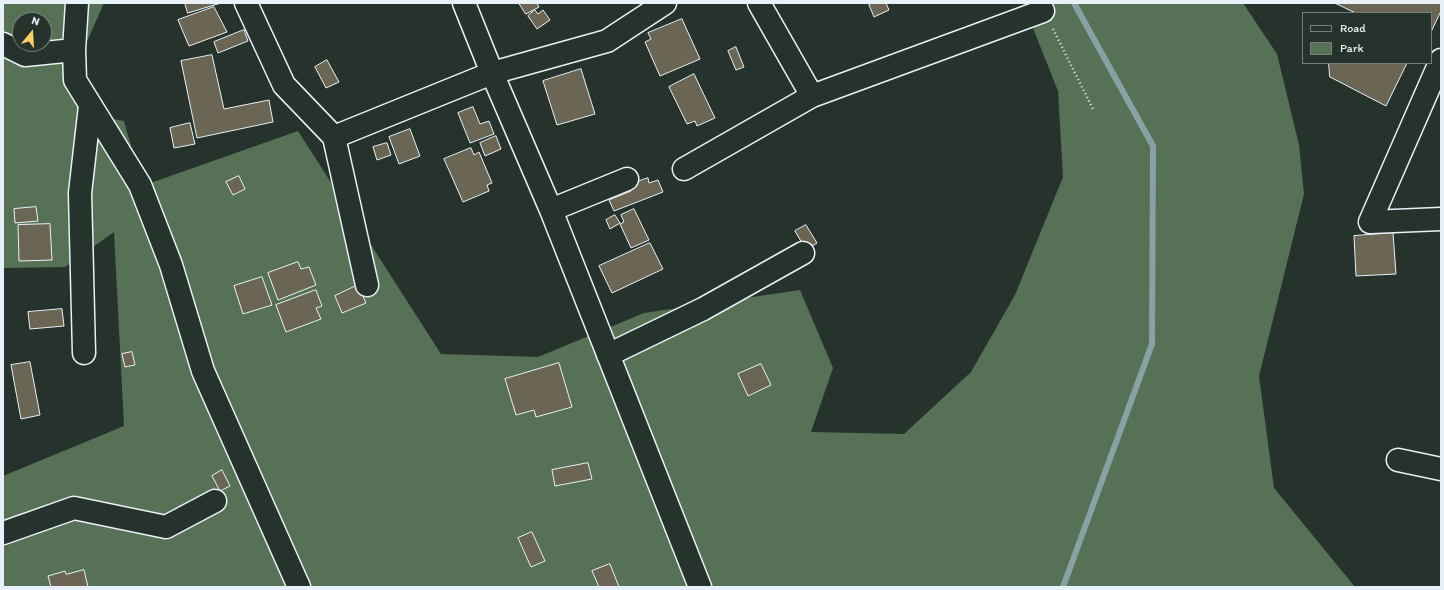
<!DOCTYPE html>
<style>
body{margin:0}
#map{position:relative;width:1444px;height:590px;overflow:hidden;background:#26332d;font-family:Itim,sans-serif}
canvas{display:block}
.frame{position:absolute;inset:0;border:4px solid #e8f1f8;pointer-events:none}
.legend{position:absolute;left:1302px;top:12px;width:130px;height:52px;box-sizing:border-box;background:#26332d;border:1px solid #747f7e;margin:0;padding:5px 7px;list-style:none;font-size:12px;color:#e8f1f8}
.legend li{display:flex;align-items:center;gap:8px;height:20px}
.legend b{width:20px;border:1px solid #747f7e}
.north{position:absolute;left:12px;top:12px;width:40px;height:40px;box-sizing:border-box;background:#26332d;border:1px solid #747f7e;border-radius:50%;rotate:18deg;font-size:11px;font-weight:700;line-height:16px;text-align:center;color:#e8f1f8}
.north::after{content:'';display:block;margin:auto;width:14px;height:18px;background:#ffd166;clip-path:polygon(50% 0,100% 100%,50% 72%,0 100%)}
</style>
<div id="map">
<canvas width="1444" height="590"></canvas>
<div class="frame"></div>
<ul class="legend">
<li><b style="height:5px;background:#26332d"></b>Road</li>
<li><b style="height:11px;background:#577156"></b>Park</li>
</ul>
<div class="north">N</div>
</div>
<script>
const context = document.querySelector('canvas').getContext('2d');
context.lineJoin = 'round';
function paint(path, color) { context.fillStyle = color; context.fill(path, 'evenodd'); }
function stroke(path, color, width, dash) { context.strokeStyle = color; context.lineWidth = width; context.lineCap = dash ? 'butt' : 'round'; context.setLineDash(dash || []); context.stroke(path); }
paint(new Path2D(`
 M3,3H104L66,89L87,114L124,121L142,186L298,131L441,354L538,357L644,313L800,290L833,368L811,432L904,434L971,372L1015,295L1063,177L1058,91L1023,3H1243L1277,54L1299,145L1304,194L1259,376L1274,488L1355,587H3V476L124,426L114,232L65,267L3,268ZM20,20H44V44H20Z`), '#577156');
stroke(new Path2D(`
 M1063,587L1152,344L1153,146L1074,3`), '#87a1a4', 6);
const building = new Path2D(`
 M185,3H221L188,13Z
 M519,3H537L539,7L526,14Z
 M872,3H886L889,10L874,17L869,5Z
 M1335,3H1441V11L1431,32V13H1356Z
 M214,7L227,32L189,46L178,20Z
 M535,10L538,14L543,10L550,20L537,29L528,16Z
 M682,19L700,59L660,76L645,42L651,39L648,33Z
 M244,30L248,41L218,53L214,42Z
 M736,47L744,67L736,70L728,51Z
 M212,55L224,109L269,100L273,122L197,138L181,61Z
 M327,60L339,82L326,88L315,67Z
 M1329,63H1407L1386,106L1330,77Z
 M581,69L595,114L557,125L543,81Z
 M694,74L715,118L697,126L695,121L687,124L669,87Z
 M473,107L480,124L489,121L494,134L470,143L458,113Z
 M190,123L195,144L174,148L170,128Z
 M410,129L420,156L399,164L389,137Z
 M496,136L501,149L485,156L480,143Z
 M387,143L391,155L377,160L373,147Z
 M471,148L474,155L479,152L492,183L487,185L489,191L463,202L444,159Z
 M239,176L245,189L233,195L226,182Z
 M648,178L649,183L658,180L663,192L614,211L609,200L631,191L629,185Z
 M36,207L38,221L15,223L14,209Z
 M634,209L649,240L631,248L620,224L624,222L621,215Z
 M615,215L620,223L610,229L606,220Z
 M50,224L52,260L19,261L18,225Z
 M806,225L817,243L806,250L795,231Z
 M1393,233L1396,274L1356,276L1354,236Z
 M650,243L663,269L612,293L599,266Z
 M298,262L301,269L309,267L316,285L278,300L268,273Z
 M262,277L272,305L243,314L234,286Z
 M358,285L366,303L342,313L335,296Z
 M316,290L322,306L316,308L321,319L286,332L276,305Z
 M62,309L64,326L30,329L28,312Z
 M132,352L135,365L125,367L122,354Z
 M30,362L40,415L21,419L11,365Z
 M559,363L572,407L536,417L534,410L516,415L505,379Z
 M761,364L771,385L748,396L738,374Z
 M588,463L592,479L555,486L552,470Z
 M222,470L230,486L220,491L212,476Z
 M532,532L545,561L531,567L518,538Z
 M610,564L619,587H599L592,571Z
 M84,570L88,587H51L48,576L65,571L66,574Z`);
paint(building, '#6b6654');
stroke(building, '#e8f1f8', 1);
const minor = new Path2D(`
 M77,3L74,50L75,80L140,185L171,265L203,371L299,587
 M246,3L284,85L334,137L367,285
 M464,3L492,73L551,210L627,179
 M759,3L812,96
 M3,44L25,55L74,50
 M1441,60L1370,222L1441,219
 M334,137L492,73L607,41L665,3
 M684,169L812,96L1043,11
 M551,210L700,587
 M84,353L80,193L90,106
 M608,355L703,309L803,253
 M1398,460L1441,469
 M3,533L74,508L166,527L215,501`);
stroke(minor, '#e8f1f8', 25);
stroke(new Path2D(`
 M1053,29L1094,111`), '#e8f1f8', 2.5, [1, 3]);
stroke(minor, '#26332d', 22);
</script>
